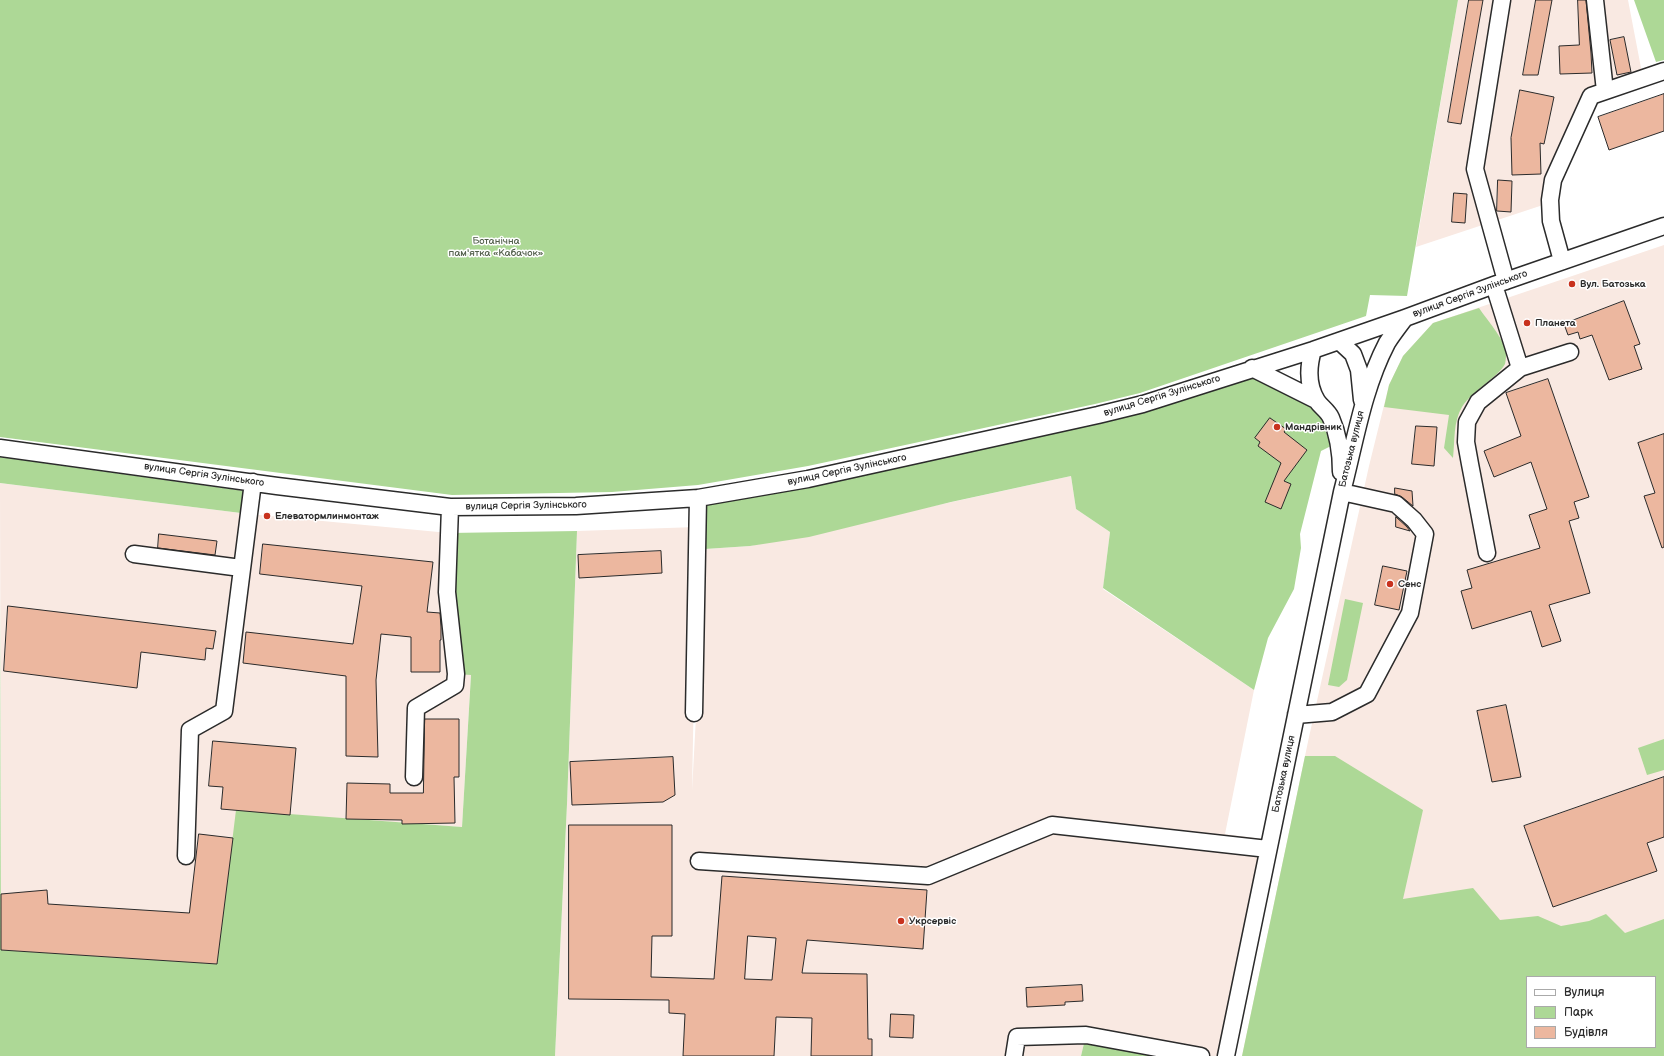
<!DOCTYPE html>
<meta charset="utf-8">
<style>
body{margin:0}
#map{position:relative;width:1664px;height:1056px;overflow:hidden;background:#fff;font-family:"Balsamiq Sans",sans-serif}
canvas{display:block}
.legend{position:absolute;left:1526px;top:976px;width:130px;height:72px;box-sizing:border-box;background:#fff;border:1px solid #aaa;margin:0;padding:5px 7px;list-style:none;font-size:12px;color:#2b2b2b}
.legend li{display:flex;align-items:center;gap:8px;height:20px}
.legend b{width:20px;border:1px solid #aaa}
</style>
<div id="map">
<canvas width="1664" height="1056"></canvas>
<ul class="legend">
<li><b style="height:5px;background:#fff"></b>Вулиця</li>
<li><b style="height:11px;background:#add896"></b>Парк</li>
<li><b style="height:11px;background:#ecb79f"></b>Будівля</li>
</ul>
</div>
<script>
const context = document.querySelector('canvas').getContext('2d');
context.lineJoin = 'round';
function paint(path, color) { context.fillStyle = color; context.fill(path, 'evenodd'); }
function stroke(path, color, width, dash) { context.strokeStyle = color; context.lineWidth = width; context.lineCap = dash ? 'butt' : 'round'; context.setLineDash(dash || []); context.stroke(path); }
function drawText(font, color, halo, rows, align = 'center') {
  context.font = font + ' "Balsamiq Sans",sans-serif'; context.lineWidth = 3; context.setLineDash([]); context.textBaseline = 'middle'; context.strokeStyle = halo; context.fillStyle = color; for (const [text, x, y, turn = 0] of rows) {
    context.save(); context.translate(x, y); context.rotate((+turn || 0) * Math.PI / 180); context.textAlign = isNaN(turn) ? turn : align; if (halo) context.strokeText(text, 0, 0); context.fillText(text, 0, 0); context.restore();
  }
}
paint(new Path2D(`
 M1458,0H1628L1642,73L1586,91L1546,204L1416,247Z
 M1664,245V1056H1242L1309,737L1369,466L1389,385L1403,356L1433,323ZM1527,977H1655V1047H1527Z
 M1071,476L1076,509L1110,532L1103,589L1254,690L1225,834L1270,840L1226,1056H1201L1086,1035L1081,1056H555L567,804L577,531L697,527L692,791L705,549L750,546Z
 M0,483L249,514L449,533L457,674H471L462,827L290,815L233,838L217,964L1,950L0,1056L1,894Z`), '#f9e9e2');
paint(new Path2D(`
 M0,0H1458L1407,296L1370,295L1366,316L1140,393L1095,404L808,466L698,485L612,492L452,495L0,437Z
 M1634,0H1664V60L1656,62Z
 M1479,308C1487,320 1503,337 1506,352C1506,355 1506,360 1505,364C1498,377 1472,391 1462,407C1453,422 1455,441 1453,458L1444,448L1449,415L1384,407L1389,385L1403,356L1433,323Z
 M1252,368L1316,400L1331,446L1321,451L1300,534L1301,548L1294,589L1268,638L1254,690L1103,588L1110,532L1076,509L1071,476L951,502L809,537L750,546L705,549L698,498L1098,415Z
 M0,457L252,492L249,514L0,483Z
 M577,531L567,804L555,1056H0V596L1,950L217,964L236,810L462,827L471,675L456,674L449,533Z
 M1345,599L1363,603L1347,680L1339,687L1328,685Z
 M1664,739V770L1647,775L1638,748Z
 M1305,756H1335L1423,810L1403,899L1473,888L1500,920L1538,916L1561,926L1589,921L1606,914L1625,933L1664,919V1056H1242ZM1527,977H1655V1047H1527Z
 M1086,1035L1201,1056H1081Z`), '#add896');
const building = new Path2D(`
 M1469,0H1483L1461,124L1448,122Z
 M1536,0H1552L1538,75H1523Z
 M1578,0H1586L1591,53L1592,73L1560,74L1559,46L1579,45Z
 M1624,37L1631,72L1617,75L1610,40Z
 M1520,90L1554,97L1544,144L1540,143L1541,174L1512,175L1511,138Z
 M1664,94V131L1609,150L1598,117Z
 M1498,180L1512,181L1511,212L1497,211Z
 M1454,193L1467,194L1465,223L1452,222Z
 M1624,301L1640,344L1634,346L1642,369L1609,380L1592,335L1580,339L1578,332L1568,335L1564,324Z
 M1548,379L1589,497L1574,502L1579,518L1569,521L1590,593L1549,605L1561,641L1542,647L1531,611L1472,629L1461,591L1472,588L1467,570L1540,548L1529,515L1547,509L1531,462L1494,477L1484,451L1521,436L1506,393Z
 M1270,418L1286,429L1284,432L1307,450L1284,481L1291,484L1281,509L1265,502L1281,463L1258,446L1260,442L1255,438Z
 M1416,426L1437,427L1434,466L1412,464Z
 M1664,434V547L1662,548L1644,496L1655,493L1638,443Z
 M1395,488L1412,491L1413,506L1402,497L1395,494Z
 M1396,517L1407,527L1410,531L1396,527Z
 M159,534L217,541L215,555L158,548Z
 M263,544L433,562L427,612L440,613L441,627V640H440V672H411V637L381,634L376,680L378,757L346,756V676L243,663L246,632L353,644L362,586L260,574Z
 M661,551L662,573L579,578L578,555Z
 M1383,566L1407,571L1399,610L1375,605Z
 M8,606L216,631L213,649L206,648L205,660L141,652L137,688L4,671Z
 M1506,705L1521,777L1492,782L1477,711Z
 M425,719H459V777H454L455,823L402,824V820L346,819L347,783L390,784V793H423Z
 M213,741L296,748L290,815L221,809L223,787L209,786Z
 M673,757L675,795L663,802L572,805L570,762Z
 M1664,777V837L1647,843L1657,871L1553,907L1524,826Z
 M569,825H672V936H652L651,977L714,979L722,876L927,890L923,949L807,940L802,973L867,974L868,1039H872V1056H811L812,1018L776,1017L774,1056H683L685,1014L669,1013V1000L569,999ZM748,936L776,938L772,980L745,979Z
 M199,834L233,838L217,964L1,950V894L47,890L48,904L189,913Z
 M1082,985L1083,1001L1065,1002V1005L1027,1007L1026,988Z
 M891,1014L914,1015L913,1038L890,1037Z`);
paint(building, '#ecb79f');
stroke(building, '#2b2b2b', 1);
const minor = new Path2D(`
 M1502,0L1475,169L1506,281
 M1595,0L1605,91
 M1562,261L1551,221L1550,200L1553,180L1591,96L1664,71
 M1494,285L1520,368
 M1339,341L1353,354L1359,370L1362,400
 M1313,350C1308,367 1307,385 1317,401C1321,407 1328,411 1331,418C1339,436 1341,453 1341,472
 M1252,368L1316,400
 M0,448L277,486L450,507L576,506L698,498L808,479L1098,415L1143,404L1313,350L1405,318L1494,285L1664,226
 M1487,553L1470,464L1466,442L1467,422L1478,402L1520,368L1570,352
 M134,554L241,568
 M694,713L698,498
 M1296,715L1332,712L1367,694L1410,613L1425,534L1414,520L1396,504L1342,492
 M414,777L416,708L455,685L456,674L447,592L450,507
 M186,856L190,730L224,711L253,482
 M699,861L928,876L1052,825L1268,849
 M1014,1056L1017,1037L1086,1035L1201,1056
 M1226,1056L1342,492C1355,442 1363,389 1387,343C1392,335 1399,326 1405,318`);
stroke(minor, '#2b2b2b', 19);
stroke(minor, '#fff', 16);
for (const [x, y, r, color] of [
 [1572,284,4,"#c8321e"],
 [1527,323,4,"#c8321e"],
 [1277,427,4,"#c8321e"],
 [267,516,4,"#c8321e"],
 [1390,584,4,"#c8321e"],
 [901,921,4,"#c8321e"]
]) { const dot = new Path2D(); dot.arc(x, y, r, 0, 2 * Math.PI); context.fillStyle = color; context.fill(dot); stroke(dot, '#fff', 1.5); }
drawText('10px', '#525f4b', '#fff', [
 ["Ботанічна",496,241],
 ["пам'ятка «Кабачок»",496,253]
]);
drawText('bold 10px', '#2b2b2b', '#fff', [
 ["Вул. Батозька",1580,284],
 ["Планета",1535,323],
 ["Мандрівник",1285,427],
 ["Елеватормлинмонтаж",275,516],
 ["Сенс",1398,584],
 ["Укрсервіс",909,921]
], 'left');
drawText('10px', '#2b2b2b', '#fff', [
 ["вулиця Сергія Зулінського",1470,294,-20],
 ["вулиця Сергія Зулінського",1162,396,-17],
 ["Батозька вулиця",1352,449,-76],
 ["вулиця Сергія Зулінського",847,470,-12],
 ["вулиця Сергія Зулінського",204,475,8],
 ["вулиця Сергія Зулінського",526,506,-1],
 ["Батозька вулиця",1284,774,-78]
]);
</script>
